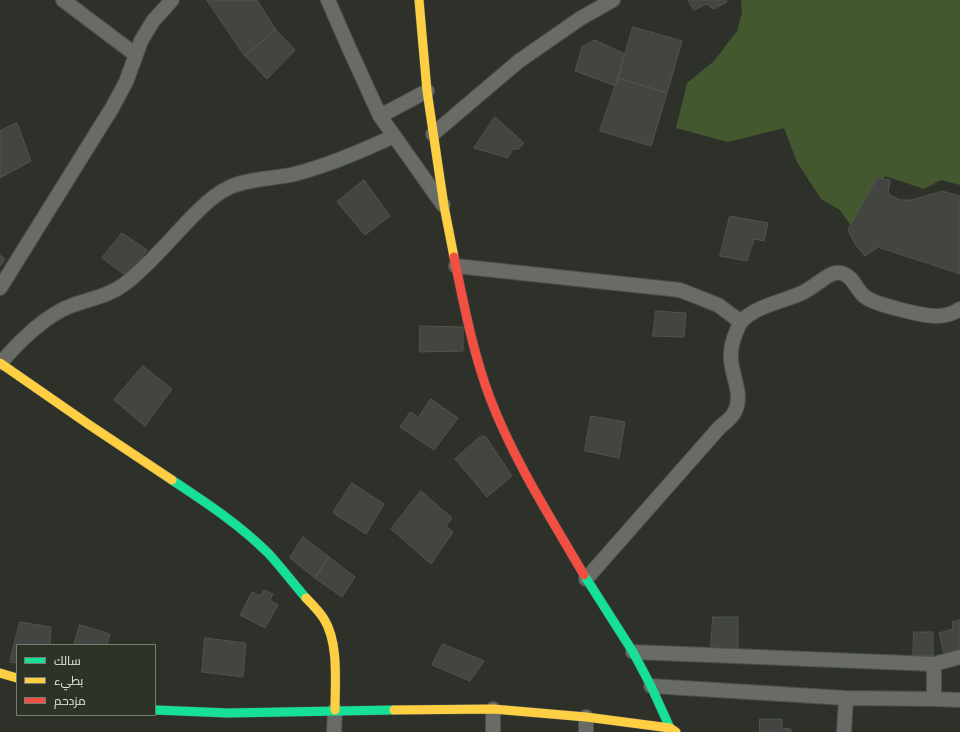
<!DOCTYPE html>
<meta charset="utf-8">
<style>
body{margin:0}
#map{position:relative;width:960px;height:732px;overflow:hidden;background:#2d312a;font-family:"DM Sans",Cairo,sans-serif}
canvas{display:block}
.legend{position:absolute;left:16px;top:644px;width:140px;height:72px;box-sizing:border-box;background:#2d3427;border:1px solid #777c71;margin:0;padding:5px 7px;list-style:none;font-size:12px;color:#e5e9e1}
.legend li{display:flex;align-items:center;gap:8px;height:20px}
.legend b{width:20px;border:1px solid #777c71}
</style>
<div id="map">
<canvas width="960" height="732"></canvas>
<ul class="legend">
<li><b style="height:5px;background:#16e098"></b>سالك</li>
<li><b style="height:5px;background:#ffcf43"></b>بطيء</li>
<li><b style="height:5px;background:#f24e42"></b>مزدحم</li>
</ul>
</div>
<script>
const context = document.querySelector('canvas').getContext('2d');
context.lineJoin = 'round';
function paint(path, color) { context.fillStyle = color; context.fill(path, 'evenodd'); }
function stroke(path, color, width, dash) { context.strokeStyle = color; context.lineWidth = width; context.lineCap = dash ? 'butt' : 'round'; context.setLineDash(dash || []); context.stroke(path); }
paint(new Path2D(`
 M741,0H960V185L941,180L924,189L885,176L854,230L840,210L821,199L797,162L784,128L728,142L676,128L687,83L714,61L737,31L742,12Z`), '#43582f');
const building = new Path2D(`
 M207,0H257L276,30L245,56Z
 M688,0H726L727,2L714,9L706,4L694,10Z
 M633,27L682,41L667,93L618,78Z
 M276,30L295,50L267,79L245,56Z
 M595,40L625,54L616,86L575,71L582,47Z
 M618,78L667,93L651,146L600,131Z
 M495,117L524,143L519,149H513L508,158L474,148Z
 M17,123L31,161L0,178V131Z
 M877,178L890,180L888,194L900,200H912L942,191L960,196V274L878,247L865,256L855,244L848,230Z
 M364,180L390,216L365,235L337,202Z
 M730,216L768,223L764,241L754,239L747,261L720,256Z
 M122,233L147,250L128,277L102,258Z
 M0,255L5,259L0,266Z
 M656,311L686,313L684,337L653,336Z
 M420,326L463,327V351L420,352Z
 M143,366L172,389L145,426L114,400Z
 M431,399L458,418L434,450L400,427L410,412L418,417Z
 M591,416L625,422L619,458L585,451Z
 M481,436L486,437L512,476L487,497L455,459Z
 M352,483L384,504L366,534L333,513Z
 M421,491L452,518L446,526L453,532L431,564L391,529Z
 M303,537L329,557L315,578L290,558Z
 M329,557L355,577L342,597L315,578Z
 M264,590L273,594L270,600L278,605L265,628L240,615L252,592L260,596Z
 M713,617H738V650H711Z
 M960,620V653L945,657L939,633L953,629L952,622Z
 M20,622L51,627L50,645H17V663L10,662Z
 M80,625L110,634L107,645H74Z
 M914,632H933V656H913Z
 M205,638L246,643L243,677L202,672Z
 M443,644L484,661L470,681L432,665Z
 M760,719H782V728L791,729V732H760Z`);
paint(building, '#434640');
stroke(building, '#51544e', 1);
const street = new Path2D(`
 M63,0L136,55
 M328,0L349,48L380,116L443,205
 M380,116L427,91
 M433,134L519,61L581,18L613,0
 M456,266L680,290L718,305L741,322
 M0,288L112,108L126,82L141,41L153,21L172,0
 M1,363C18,342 47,314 73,305C93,298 109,296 126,283C153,262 174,234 199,210C209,200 217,193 230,187C250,178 274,179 295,174C329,165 362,151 394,136
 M586,579L719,428C724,423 731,419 734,413C744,396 732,377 731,360C730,349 733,339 737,330C738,328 739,324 741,322C754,306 786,301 804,292C809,289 815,285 819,282C827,277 834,270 844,274C854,278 856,289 864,296C875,305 923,316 937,316C945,316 954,313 960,309
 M633,652L934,664L960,657
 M934,664V699
 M651,686L846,698L934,699L960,700
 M493,709V732
 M586,717V732
 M334,732L335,710
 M844,732L846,698`);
const fast = new Path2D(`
 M172,480C205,502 239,524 268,553C281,567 293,583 306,598
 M584,575L633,652L651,686L670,728
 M155,710L228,713L394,710`);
const slow = new Path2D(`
 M419,0L427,91L444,206L454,257
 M0,363L88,424L172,480
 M306,598C312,604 319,611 324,619C339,643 335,682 335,710
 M0,673L17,678
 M394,710L493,709L586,717L670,728L676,732`);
const jam = new Path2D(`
 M454,257C464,305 473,353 490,398C514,461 551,518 584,575`);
stroke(street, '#4b4f49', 16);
stroke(fast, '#4b4f49', 10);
stroke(slow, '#4b4f49', 10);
stroke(jam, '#4b4f49', 10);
stroke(street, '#686b66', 14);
stroke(fast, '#16e098', 9);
stroke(slow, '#ffcf43', 9);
stroke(jam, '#f24e42', 9);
</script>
